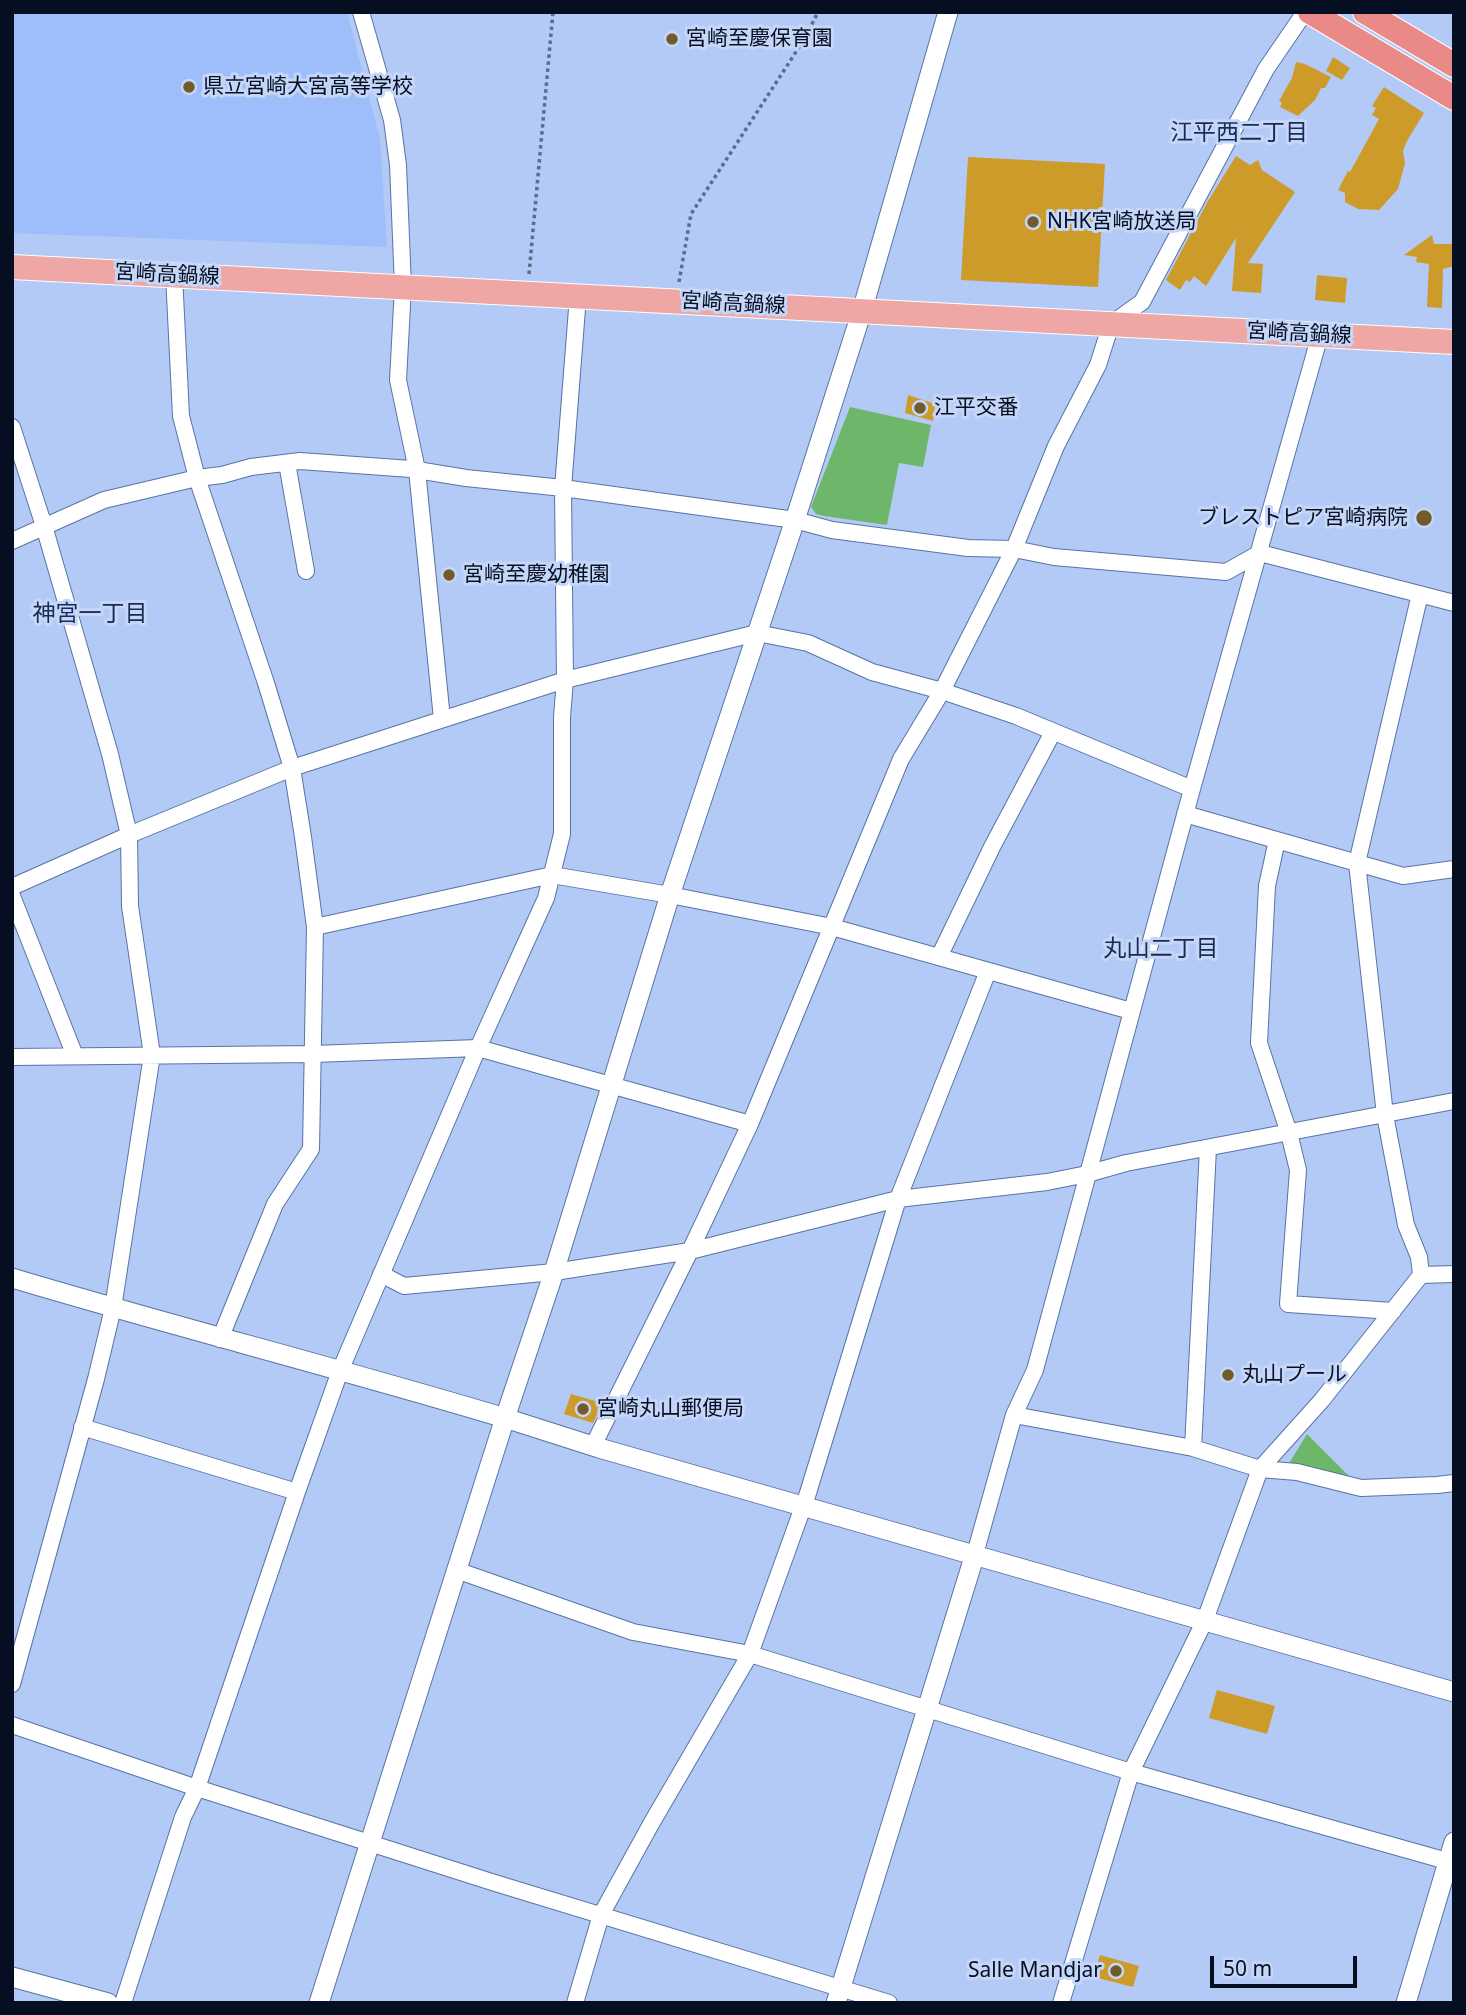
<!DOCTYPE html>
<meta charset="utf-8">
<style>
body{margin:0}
#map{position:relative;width:1466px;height:2015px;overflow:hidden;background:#b2caf5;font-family:"Noto Sans",sans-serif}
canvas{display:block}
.frame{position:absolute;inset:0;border:14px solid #060f22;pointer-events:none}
.scale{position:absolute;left:1210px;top:1956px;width:147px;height:32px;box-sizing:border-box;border:4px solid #060f22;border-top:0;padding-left:9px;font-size:21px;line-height:24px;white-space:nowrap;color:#060f22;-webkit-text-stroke:5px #c5d6f8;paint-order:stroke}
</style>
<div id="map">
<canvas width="1466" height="2015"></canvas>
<div class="frame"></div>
<div class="scale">50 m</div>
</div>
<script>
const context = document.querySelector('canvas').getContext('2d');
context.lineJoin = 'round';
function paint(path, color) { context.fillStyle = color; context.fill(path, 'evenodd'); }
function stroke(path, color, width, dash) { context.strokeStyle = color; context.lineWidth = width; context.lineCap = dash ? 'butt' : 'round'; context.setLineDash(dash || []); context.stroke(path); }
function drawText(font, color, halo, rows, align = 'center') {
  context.font = font + ' "Noto Sans","Noto Sans JP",sans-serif'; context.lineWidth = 6; context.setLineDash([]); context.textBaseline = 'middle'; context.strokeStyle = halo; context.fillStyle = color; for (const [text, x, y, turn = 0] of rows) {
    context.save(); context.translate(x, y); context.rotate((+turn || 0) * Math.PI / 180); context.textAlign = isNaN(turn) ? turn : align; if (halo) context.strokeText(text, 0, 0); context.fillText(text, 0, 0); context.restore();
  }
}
paint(new Path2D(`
 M12,12H347L380,139L387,247L12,233Z`), '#9ebefb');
paint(new Path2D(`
 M850,407L931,425L923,467L899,463L887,525L824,516L816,514L811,507Z
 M1307,1434L1354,1481L1288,1465Z`), '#6eb76a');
paint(new Path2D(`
 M1333,57L1350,68L1342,80L1326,71Z
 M1296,62L1305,64L1331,77L1325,88H1321L1315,100L1298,116L1280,107L1282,103L1279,101L1292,78Z
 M1384,87L1424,113L1407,141L1403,151L1405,163L1398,189L1379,210L1358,209L1345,202V193L1338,190L1348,171L1350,172L1379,119L1372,115L1376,108L1372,106Z
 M1236,156L1250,165L1258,160L1262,170L1295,192L1248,263L1263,264L1261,293L1232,291L1236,238L1206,286L1194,276L1190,282L1186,280L1180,290L1166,280L1208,201Z
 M968,157L1105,164L1098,287L961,280Z
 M1432,235L1434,244H1454V266L1443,269L1442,308L1427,307L1429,264L1416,262L1417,257L1404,255Z
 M1317,275L1347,278L1345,303L1315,300Z
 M908,395L935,404L933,421L905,413Z
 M571,1394L602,1403L593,1423L564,1414Z
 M1217,1690L1275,1706L1267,1734L1209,1718Z
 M1100,1955L1139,1966L1133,1987L1094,1977Z`), '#cd9b29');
const minor = new Path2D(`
 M361,12L392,120L398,165L403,287L398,380L417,470L442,719
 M174,275L181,416L197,478L266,683L292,768L303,837L315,927L311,1149L275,1204L220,1339
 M12,427L44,526L110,754L129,835L130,906L152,1055L113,1308L96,1379L12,1684
 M287,463L306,571
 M12,541L104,500L197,478L222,475L251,467L300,461L411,469L466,478L563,488L795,520L832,530L968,548L1014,549L1054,557L1226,572L1260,553L1454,603
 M1185,814L1403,876L1454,869
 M1277,840L1267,886L1259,1043L1289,1133L1298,1170L1288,1304L1393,1311
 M12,887L129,835L292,768L565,680L757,633L808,643L872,672L942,691L1016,716L1192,789
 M12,896L75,1056
 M315,927L552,875L670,895L832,927L1131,1011
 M939,957L992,847L1053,732
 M12,1057L313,1054L478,1048L750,1124
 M381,1274L404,1286L554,1272L593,1266L690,1251L898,1199L1047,1182L1087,1174L1126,1163L1454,1101
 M1421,1275L1454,1274
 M1014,1415L1193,1448L1260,1469L1297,1472L1361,1488L1437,1485L1454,1483
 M82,1427L297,1492
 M593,1446L690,1251L750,1124L901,759L942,691L1014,549L1056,446L1098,365L1111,324L1142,302L1266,69L1305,12
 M1193,1448L1208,1148
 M975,1554L1014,1415L1035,1370L1192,789L1320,335
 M456,1570L633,1632L750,1654L1131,1772L1454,1863
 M12,1725L197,1788L495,1883L889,2003
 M123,2003L183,1817L197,1788L297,1492L340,1371L478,1048L546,898L562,834V717L565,680L563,488L578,296
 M575,2003L601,1915L651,1824L750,1654L808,1493L898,1199L988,971
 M1061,2003L1131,1772L1205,1620L1260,1469L1322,1400L1421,1275L1419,1257L1406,1225L1385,1115L1357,863L1420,594`);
const tertiary = new Path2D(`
 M12,1278C176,1327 342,1369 505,1418C536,1428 567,1438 599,1448C883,1531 1169,1609 1454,1692
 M12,1977L108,2003
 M319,2003L505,1418L554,1272L670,895L795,520L862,311L948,12
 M836,2003L975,1554
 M1406,2003L1454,1842`);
const primary = new Path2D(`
 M12,267L1454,342`);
const trunk = new Path2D(`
 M1310,12L1454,98
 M1365,12L1454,65`);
stroke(minor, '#5973a4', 18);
stroke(tertiary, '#5973a4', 21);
stroke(primary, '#fff', 26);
stroke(trunk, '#fff', 26);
stroke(new Path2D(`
 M529,274L553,12
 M679,282L691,214L805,38L818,12`), '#5c6c8b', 3.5, [3.5, 3.5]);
stroke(minor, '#fff', 16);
stroke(tertiary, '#fff', 19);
stroke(primary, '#efa7a6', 24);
stroke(trunk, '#ea8a88', 24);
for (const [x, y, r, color] of [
 [672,39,7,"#725a2b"],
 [189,87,7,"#725a2b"],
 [1033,222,7,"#725a2b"],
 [920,408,7,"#725a2b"],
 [1424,518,9,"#725a2b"],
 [449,575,7,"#725a2b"],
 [1228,1375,7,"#725a2b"],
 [583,1409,7,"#725a2b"],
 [1116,1971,7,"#725a2b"]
]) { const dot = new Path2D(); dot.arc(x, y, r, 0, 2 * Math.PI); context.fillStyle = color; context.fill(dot); stroke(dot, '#c5d6f8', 2.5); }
drawText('21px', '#060f22', '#c5d6f8', [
 ["宮崎至慶保育園",686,39],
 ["県立宮崎大宮高等学校",203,87],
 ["NHK宮崎放送局",1047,222],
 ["江平交番",934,408],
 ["ブレストピア宮崎病院",1408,518,"right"],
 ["宮崎至慶幼稚園",463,575],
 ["丸山プール",1242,1375],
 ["宮崎丸山郵便局",597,1409],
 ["Salle Mandjar",1102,1971,"right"]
], 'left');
drawText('21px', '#060f22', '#c5d6f8', [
 ["宮崎高鍋線",167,275,3],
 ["宮崎高鍋線",733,304,3],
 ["宮崎高鍋線",1299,334,3]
]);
drawText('23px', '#162b56', '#c5d6f8', [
 ["江平西二丁目",1239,133],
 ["神宮一丁目",90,614],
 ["丸山二丁目",1161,949]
]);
</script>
